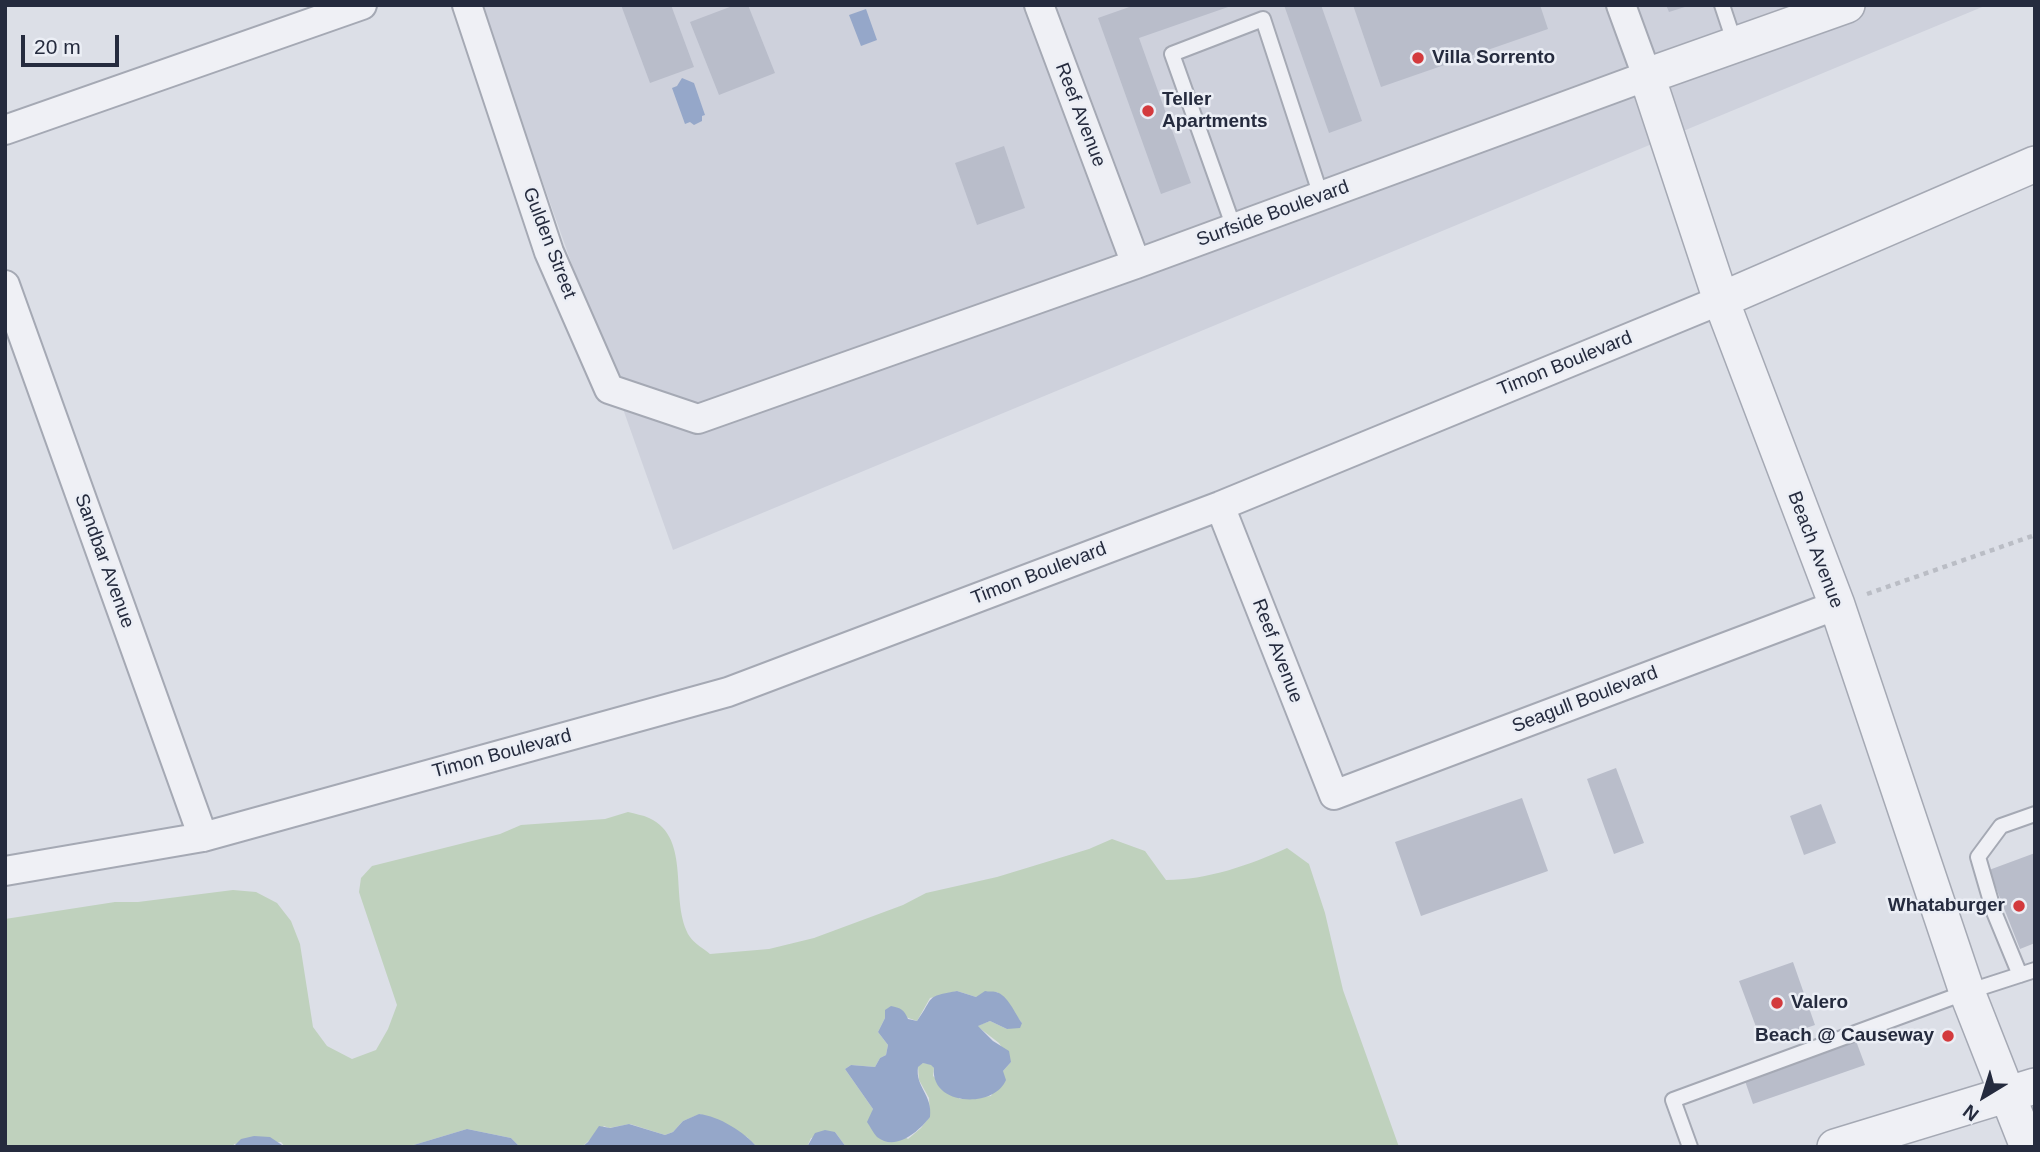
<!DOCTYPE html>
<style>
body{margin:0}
#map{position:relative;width:2040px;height:1152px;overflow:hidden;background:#dcdfe7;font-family:Arial,sans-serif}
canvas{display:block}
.frame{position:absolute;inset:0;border:7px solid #252b3e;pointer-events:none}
.north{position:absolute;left:1949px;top:1061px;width:70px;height:70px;-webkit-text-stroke:5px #ebeef5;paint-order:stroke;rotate:218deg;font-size:19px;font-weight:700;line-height:28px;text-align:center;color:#252b3e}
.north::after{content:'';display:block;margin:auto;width:24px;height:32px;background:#252b3e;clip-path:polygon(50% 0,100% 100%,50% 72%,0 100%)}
.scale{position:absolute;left:21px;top:35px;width:98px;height:32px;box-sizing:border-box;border:4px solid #252b3e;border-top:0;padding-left:9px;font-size:21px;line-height:24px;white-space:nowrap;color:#252b3e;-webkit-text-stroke:5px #ebeef5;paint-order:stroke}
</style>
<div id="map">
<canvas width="2040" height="1152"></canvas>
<div class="frame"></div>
<div class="north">N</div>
<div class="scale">20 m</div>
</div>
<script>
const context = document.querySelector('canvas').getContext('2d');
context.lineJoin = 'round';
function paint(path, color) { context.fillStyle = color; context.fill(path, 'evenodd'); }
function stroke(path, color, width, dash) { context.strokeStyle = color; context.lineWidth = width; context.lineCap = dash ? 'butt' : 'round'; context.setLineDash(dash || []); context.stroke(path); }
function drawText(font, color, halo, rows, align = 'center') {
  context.font = font + ' Arial,sans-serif'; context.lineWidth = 5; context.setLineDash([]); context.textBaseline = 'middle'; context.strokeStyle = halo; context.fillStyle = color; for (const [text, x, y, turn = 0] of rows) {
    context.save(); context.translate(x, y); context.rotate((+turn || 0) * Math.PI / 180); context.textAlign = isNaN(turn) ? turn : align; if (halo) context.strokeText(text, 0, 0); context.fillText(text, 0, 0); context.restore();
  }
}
paint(new Path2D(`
 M480,5H1987L673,550Z`), '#ced1dc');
paint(new Path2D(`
 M628,812C635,814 643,815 649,818C693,838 668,902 690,937C694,943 704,949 710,954L769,949L814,938L903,905L926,893L997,877L1089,849L1112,839L1145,851L1166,880C1207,880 1250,865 1287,848L1309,864L1325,913L1343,990L1399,1147H846L835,1132L811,1138L807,1147H757L747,1137L700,1114L683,1121L673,1132L665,1135L630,1124L609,1128L604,1126L582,1147H520L511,1138L467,1129L407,1147H285L281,1142L234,1144L233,1147H5V919L115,902H138L233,890L256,892L277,903L291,921L300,944L313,1027L327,1046L352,1059L376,1050L388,1029L397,1005L359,892L361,878L372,866L500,834L521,825L605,819ZM957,991L976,997L997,992C1008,1002 1012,1011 1022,1023L1007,1029L990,1021L977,1026L999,1043L1011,1062L1003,1071L991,1096L960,1099L933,1076L934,1068L931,1064L923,1063L918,1066L919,1080L929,1098L930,1116L921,1128L908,1139L872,1114L873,1109L845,1069L851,1065L875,1067L880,1058L886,1055L888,1045L878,1032L885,1018V1010L917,1021L930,998Z`), '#bfd1bd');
paint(new Path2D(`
 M866,9L877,40L861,46L849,15Z
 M682,78L694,83L705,115L702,116V121L694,125L690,122L685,124L672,88L677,86Z
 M957,991L976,997L985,991C989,992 992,991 996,992C1008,995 1015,1014 1022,1023L1020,1028L1007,1029L990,1021L978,1026L993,1041L1009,1051L1011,1062L1003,1071L1006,1080C994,1109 930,1106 934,1068L931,1065L923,1063L918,1067C915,1087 933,1095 930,1117C919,1131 896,1152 877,1137C873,1133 870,1126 867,1122L873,1109L845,1069L851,1065L875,1067L880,1058L886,1055L888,1045L878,1032L885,1018V1010L891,1006C900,1008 904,1009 908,1019L917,1021C935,996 924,997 957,991Z
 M699,1114C719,1116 744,1132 757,1147H582L588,1142L599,1126L610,1128L629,1124L665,1135L673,1132L683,1121Z
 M467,1129L511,1138L520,1147H407Z
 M825,1130L835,1132L846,1147H807L815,1133Z
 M254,1136L270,1137L285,1147H233L241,1139Z`), '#95a7c9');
paint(new Path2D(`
 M621,5H671L694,67L650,83Z
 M735,5H748L775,73L719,95L690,22Z
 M1135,5L1231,6L1139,38L1191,183L1161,194L1098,18Z
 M1284,5H1321L1362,121L1329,133Z
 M1353,5H1540L1548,29L1381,87Z
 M1666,5H1688V6L1669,12Z
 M1004,146L1025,208L977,225L955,163Z
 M1616,768L1644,843L1614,854L1587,779Z
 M1522,798L1548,871L1421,916L1395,842Z
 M1821,804L1836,843L1804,855L1790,816Z
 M2035,853V943L2020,949L1989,870Z
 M1793,962L1815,1025L1762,1043L1739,981Z
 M1856,1041L1865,1065L1753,1104L1745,1081Z`), '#b9bdca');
const service = new Path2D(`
 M1722,5L1735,44
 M1234,228L1172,54L1263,19L1321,196
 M2020,975L1994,912L1978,857L2001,826L2035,814
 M1690,1147L1673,1100L1967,992L2035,970`);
const minor = new Path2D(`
 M467,5L549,252L609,389L698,419L1136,264L1647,76L1621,5
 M1039,5L1136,264
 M5,130L362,5
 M5,285L203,837
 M1220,506L1334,795L1837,605
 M5,871L203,837L728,692L1220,506L1721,300`);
const tertiary = new Path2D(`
 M1847,5L1647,76L1721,300L1837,605L1967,992L2028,1147
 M1721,300L2035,164
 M1835,1147L2035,1086`);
stroke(service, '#a5a9b4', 18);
stroke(minor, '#a5a9b4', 32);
stroke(tertiary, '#a5a9b4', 38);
stroke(new Path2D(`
 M1867,594L2035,535`), '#babdc5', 4.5, [5, 5]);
stroke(service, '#eff0f5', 14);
stroke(minor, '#eff0f5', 28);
stroke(tertiary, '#eff0f5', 35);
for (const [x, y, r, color] of [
 [1418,58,7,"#d33a3d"],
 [1148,111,7,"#d33a3d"],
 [2019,906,7,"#d33a3d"],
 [1777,1003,7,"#d33a3d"],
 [1948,1036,7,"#d33a3d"]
]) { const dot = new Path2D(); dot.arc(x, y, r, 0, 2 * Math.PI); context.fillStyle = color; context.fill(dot); stroke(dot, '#ebeef5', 2.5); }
drawText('bold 19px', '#252b3e', '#ebeef5', [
 ["Villa Sorrento",1432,58],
 ["Teller",1162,100],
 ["Apartments",1162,122],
 ["Whataburger",2005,906,"right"],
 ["Valero",1791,1003],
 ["Beach @ Causeway",1934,1036,"right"]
], 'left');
drawText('19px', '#252b3e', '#ebeef5', [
 ["Reef Avenue",1080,115,69],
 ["Surfside Boulevard",1273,214,-20],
 ["Gulden Street",549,243,69],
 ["Timon Boulevard",1565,364,-22],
 ["Beach Avenue",1815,550,69],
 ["Sandbar Avenue",104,561,70],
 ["Timon Boulevard",1039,574,-21],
 ["Reef Avenue",1277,651,69],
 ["Seagull Boulevard",1585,700,-21],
 ["Timon Boulevard",502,754,-15]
]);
</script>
